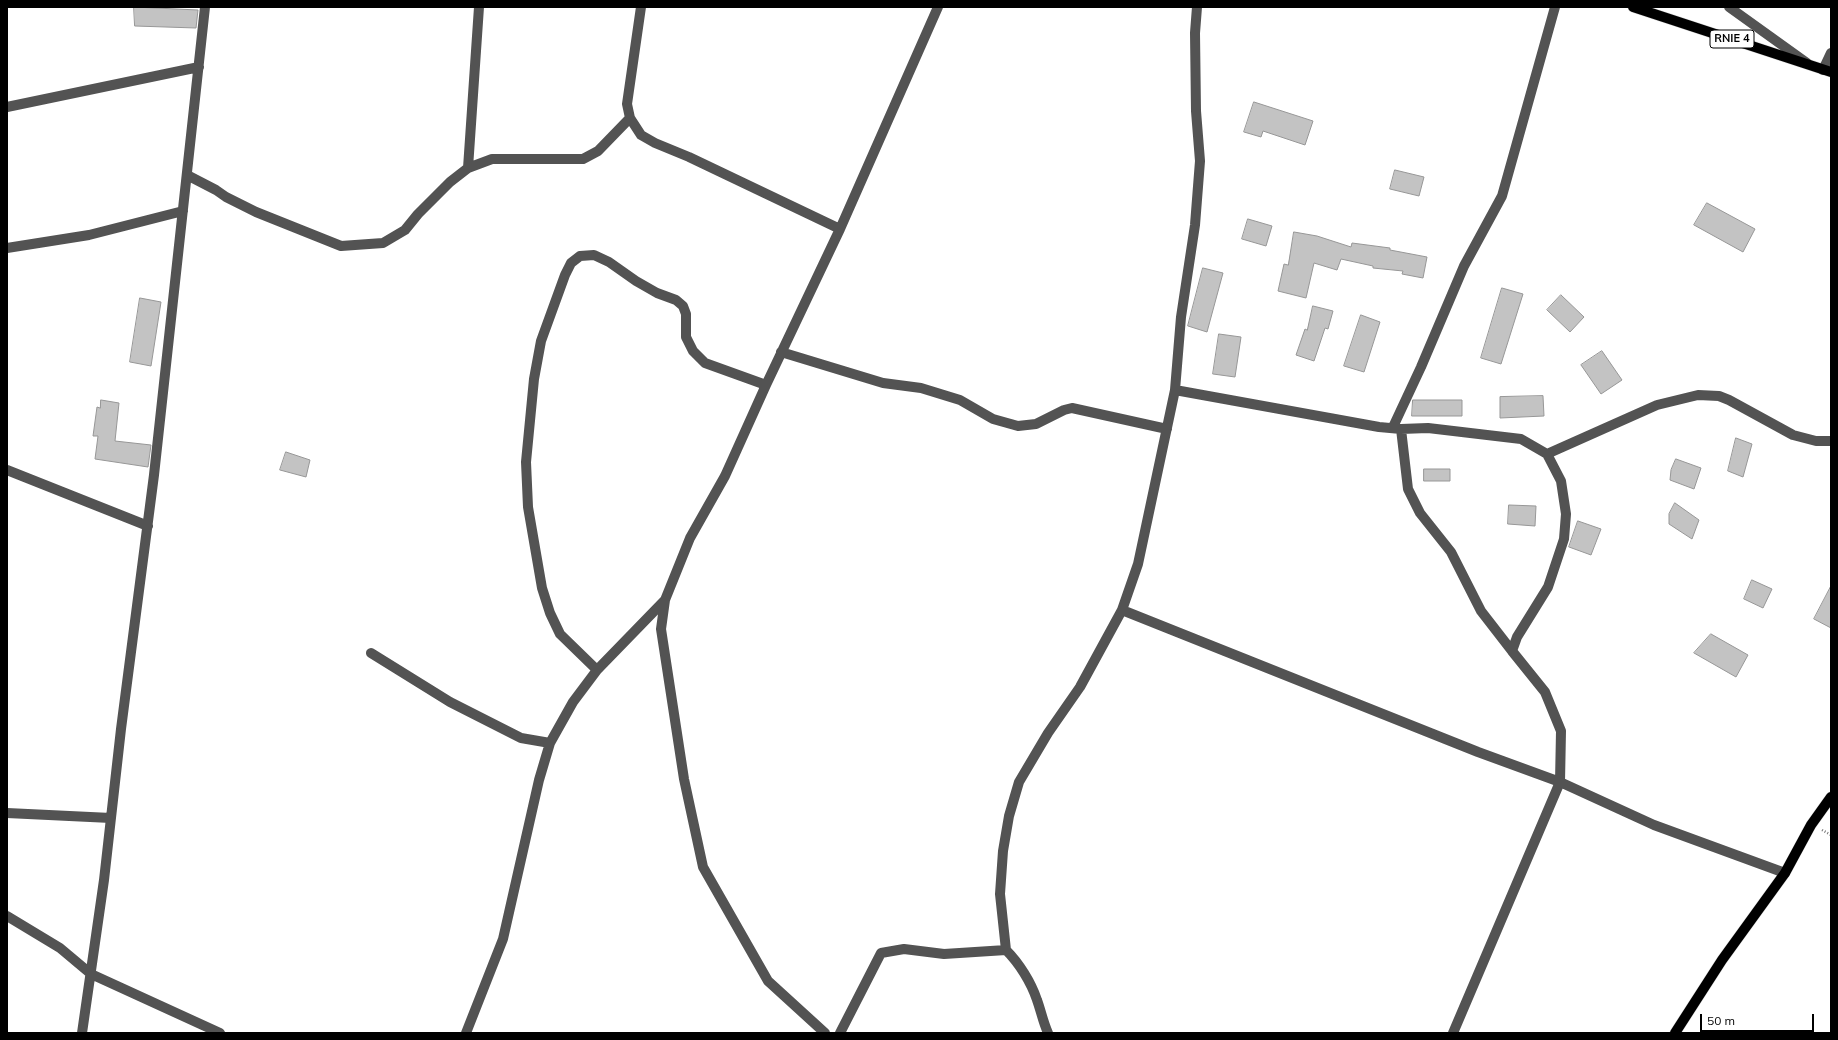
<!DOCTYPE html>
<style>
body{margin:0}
#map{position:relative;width:1838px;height:1040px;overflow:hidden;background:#fff;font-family:Mulish,sans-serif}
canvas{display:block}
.frame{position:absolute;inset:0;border:8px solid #000;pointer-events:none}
.scale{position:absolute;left:1700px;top:1014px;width:114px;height:18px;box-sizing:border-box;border:2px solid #000;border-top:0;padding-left:5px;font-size:12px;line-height:14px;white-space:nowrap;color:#000;-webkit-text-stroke:3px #fff;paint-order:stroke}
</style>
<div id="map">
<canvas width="1838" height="1040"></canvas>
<div class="frame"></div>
<div class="scale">50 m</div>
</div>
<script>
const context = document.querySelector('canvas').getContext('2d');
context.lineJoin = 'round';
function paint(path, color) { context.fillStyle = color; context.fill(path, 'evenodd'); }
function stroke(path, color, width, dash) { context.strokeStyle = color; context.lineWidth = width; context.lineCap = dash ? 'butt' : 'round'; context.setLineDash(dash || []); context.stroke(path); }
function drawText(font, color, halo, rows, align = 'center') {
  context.font = font + ' Mulish,sans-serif'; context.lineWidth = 3; context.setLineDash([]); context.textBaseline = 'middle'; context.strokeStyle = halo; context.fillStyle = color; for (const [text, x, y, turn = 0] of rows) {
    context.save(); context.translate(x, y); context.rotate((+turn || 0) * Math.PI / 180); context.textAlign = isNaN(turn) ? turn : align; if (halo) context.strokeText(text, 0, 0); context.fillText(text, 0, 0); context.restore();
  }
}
const building = new Path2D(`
 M134,7L198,10L196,28L135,26Z
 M1254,102L1313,121L1305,145L1263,131L1261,137L1244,132Z
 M1395,170L1424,177L1419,196L1390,189Z
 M1707,203L1755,229L1743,252L1694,225Z
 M1248,219L1272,226L1266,246L1242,239Z
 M1294,232L1317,236L1351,247L1352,243L1390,248V250L1427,257L1423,278L1402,274L1403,271L1373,268V266L1341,259L1337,270L1314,263L1306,298L1278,291L1284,264L1288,265Z
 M1203,268L1223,273L1207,332L1188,326Z
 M1502,288L1523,294L1501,364L1481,358Z
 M1561,295L1584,317L1570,332L1547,310Z
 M140,298L161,302L151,366L130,362Z
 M1313,306L1333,311L1328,329L1325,328L1314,361L1296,355L1305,329L1307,330Z
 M1361,315L1380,322L1364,372L1344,366Z
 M1219,334L1241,337L1235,377L1213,374Z
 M1602,351L1622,380L1601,394L1581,365Z
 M1543,396L1544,416L1500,418V397Z
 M101,400L119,403L115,441L151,445L148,467L95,459L98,436H93L97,407L100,408Z
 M1413,400H1462V416H1412Z
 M1736,438L1752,444L1743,477L1728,471Z
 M286,452L310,460L306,477L280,470Z
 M1676,459L1701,468L1694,489L1670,480L1671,470Z
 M1424,469H1450V481H1424Z
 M1675,503L1699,520L1692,539L1669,524V514Z
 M1509,505L1536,506L1535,526L1508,524Z
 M1578,521L1601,529L1591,555L1569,547Z
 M1752,580L1772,589L1763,608L1744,599Z
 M1831,586V628L1814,619Z
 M1711,634L1748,655L1736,677L1694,653Z`);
paint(building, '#c3c3c3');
stroke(building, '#979797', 1);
const major = new Path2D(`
 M1633,7L1831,72
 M1675,1033L1722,960L1785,873L1811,825L1831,797`);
stroke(major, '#dbdbdb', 11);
stroke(new Path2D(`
 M1822,830L1831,835`), '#757575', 2.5, [1, 2]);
stroke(new Path2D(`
 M641,7L627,104L630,118L641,135L655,143L689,157L840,229
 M1197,7L1195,33L1196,111L1200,161L1195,225L1181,317L1175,390L1138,564L1122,610L1478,752L1560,782L1654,825L1785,873
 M1729,7L1807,63
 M1823,70L1831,53
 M7,107L199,67
 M468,168L479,7
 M187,175L216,190L226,197L256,212L341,246L383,243L405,230L418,214L450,182L468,168L492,159H583L598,151L630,118
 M7,248L89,235L183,211
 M781,352L883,383L921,388L960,400L993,419L1018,426L1036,424L1064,410L1072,408L1167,429
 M1175,390L1379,427L1401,429L1428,428L1521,439L1547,454L1561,481L1566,514L1564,539L1548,587L1517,637L1512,651L1545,692L1561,731L1560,782L1453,1033
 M1393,427L1421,367L1464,266L1502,196L1555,7
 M1401,429L1408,489L1420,513L1451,552L1481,611L1512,651
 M1547,454L1657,405L1698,395L1719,396L1729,400L1793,435L1816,441H1831
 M7,470L148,526
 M371,653L450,702L521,738L550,743
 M597,670L560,634L550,613L542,588L528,507L526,462L534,379L541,341L565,275L571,263L580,256L594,255L609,262L636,281L657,293L676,300L683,306L686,314V337L693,351L705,363L766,385
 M7,813L111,818
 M7,916L60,948L91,974L220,1033
 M82,1033L104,880L121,729L154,475L205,7
 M466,1033L503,939L539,780L550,743L573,702L597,670L665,600
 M825,1033L768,981L703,867L684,779L661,629L665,600L690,538L725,476L766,385L840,229L938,7
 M840,1033L881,953L904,949L944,954L1006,950
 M1048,1033C1043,1022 1041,1011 1037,1000C1031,982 1019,963 1006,950L1000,894L1003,851L1009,816L1019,782L1048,733L1080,687L1122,610`), '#535353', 10);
stroke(major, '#000', 10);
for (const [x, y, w] of [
 [1732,39,44]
]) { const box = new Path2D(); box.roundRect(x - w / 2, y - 9, w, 18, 3); context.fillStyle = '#fff'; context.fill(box); stroke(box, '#000', 1); }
drawText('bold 11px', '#000', null, [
 ["RNIE 4",1732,39]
]);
</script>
